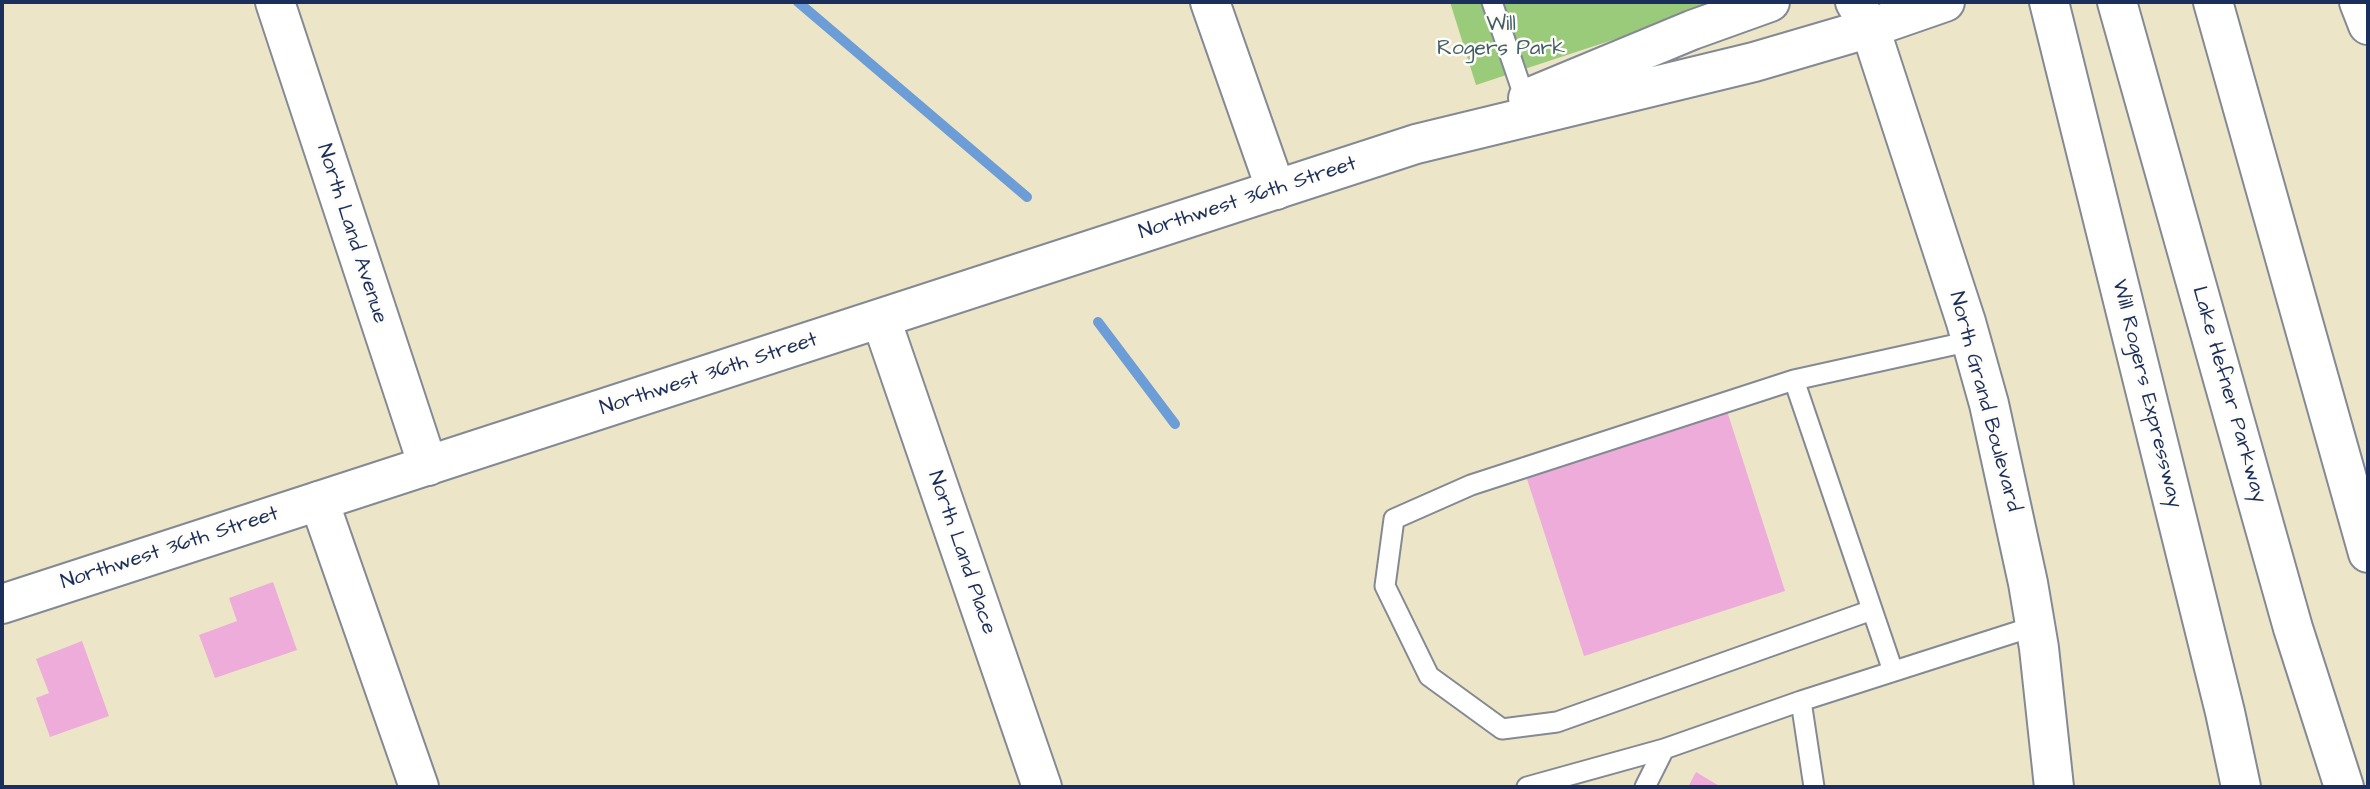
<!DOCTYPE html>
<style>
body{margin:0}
#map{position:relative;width:2370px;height:789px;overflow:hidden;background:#ede5c8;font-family:"Architects Daughter",sans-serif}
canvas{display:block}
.frame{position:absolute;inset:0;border:4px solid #1b2f5e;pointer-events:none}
</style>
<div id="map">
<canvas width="2370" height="789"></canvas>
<div class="frame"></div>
</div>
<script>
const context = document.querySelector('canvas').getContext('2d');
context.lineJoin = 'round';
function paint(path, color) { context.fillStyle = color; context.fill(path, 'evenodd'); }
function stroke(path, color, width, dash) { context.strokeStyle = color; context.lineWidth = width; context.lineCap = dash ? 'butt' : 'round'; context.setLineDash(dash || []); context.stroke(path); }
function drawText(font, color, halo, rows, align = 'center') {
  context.font = font + ' "Architects Daughter",sans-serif'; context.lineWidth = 5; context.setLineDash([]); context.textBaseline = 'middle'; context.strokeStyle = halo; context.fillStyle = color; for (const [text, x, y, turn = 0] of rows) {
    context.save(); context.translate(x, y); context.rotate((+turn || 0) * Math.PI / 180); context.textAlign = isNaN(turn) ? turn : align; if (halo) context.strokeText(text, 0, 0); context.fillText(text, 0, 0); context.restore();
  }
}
paint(new Path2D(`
 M1450,2H1718L1652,27L1476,85Z`), '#9acb7b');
stroke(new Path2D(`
 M798,2L1027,197
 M1098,322L1175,424`), '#6c9dd6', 10);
paint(new Path2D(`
 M1727,411L1785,591L1584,656L1526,476Z
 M273,582L297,650L215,678L199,635L237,621L229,598Z
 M82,641L109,716L50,737L36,698L49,693L36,659Z
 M1696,772L1721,787H1688Z`), '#eeacda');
const service = new Path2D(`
 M1492,2L1525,99
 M1794,380L1471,485L1394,519L1385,586L1429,676L1502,729L1557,722L1872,610
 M1893,671L1794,380L1971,341
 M1801,701L1814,787
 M1527,787L1664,749
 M1645,787L1664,749L1801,701L2035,626`);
const minor = new Path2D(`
 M275,2L428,466
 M1210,2L1276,190
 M881,319L1042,787
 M319,501L419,787`);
const secondary = new Path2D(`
 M1870,28L1966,322L1989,404L2028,583L2039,648L2054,787
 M1528,98L1692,30L1770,2
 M2,604L1416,144L1754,62L1870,28L1945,2`);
const motorway = new Path2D(`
 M1855,2L1870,28
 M2049,2L2225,712L2241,787
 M2117,2L2293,628L2344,787
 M2213,2L2368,553
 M2359,2L2368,25`);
stroke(service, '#848a93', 23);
stroke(minor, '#848a93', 42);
stroke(secondary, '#848a93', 42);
stroke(motorway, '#848a93', 42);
stroke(service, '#fff', 19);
stroke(minor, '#fff', 38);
stroke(secondary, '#fff', 38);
stroke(motorway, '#fff', 38);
drawText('21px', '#415e67', '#fdfcf7', [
 ["Will",1501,26],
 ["Rogers Park",1501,50]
]);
drawText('21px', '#1b2f5e', '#fdfcf7', [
 ["Northwest 36th Street",1248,199,-18],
 ["North Land Avenue",351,234,72],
 ["Northwest 36th Street",709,375,-18],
 ["Will Rogers Expressway",2146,394,76],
 ["Lake Hefner Parkway",2228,395,74],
 ["North Grand Boulevard",1984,402,75],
 ["Northwest 36th Street",170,549,-18],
 ["North Land Place",961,553,71]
]);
</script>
